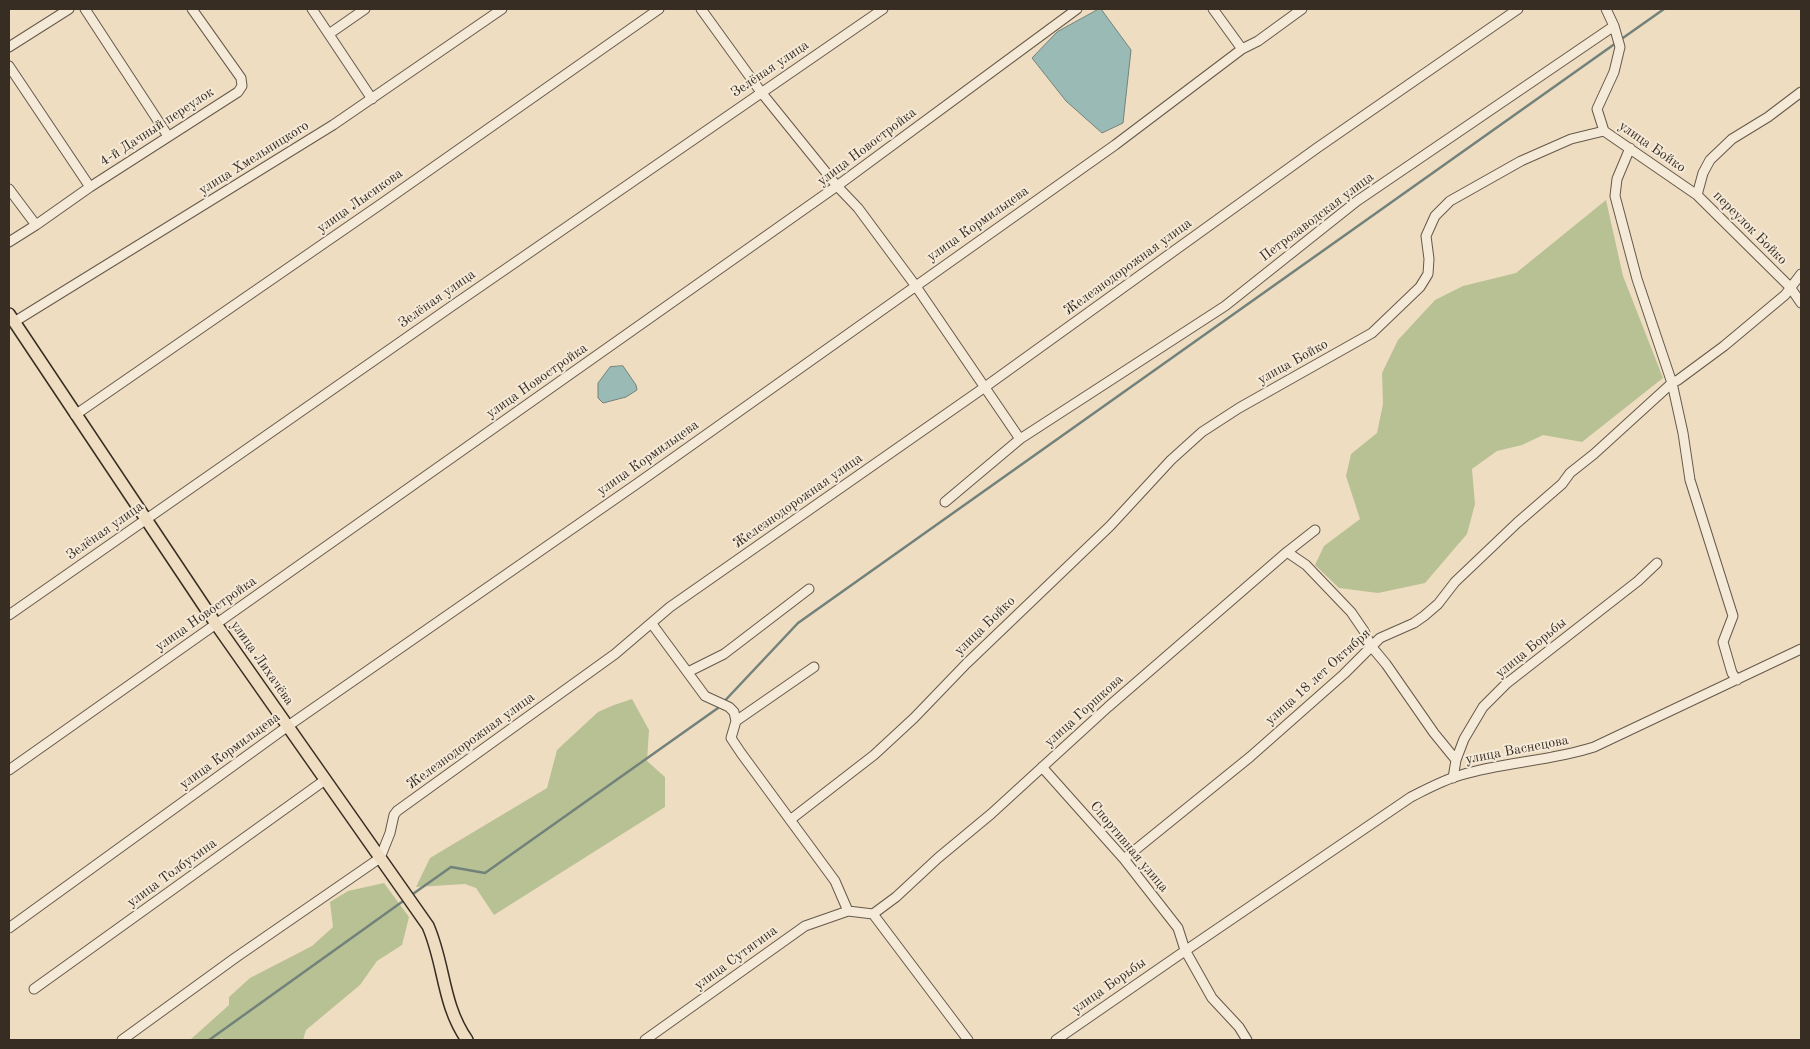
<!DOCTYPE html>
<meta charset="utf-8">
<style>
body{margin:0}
#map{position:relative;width:1810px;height:1049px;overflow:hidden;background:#efddc2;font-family:"Old Standard TT",serif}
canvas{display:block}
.frame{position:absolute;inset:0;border:10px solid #372d23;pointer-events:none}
</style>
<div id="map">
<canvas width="1810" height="1049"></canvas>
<div class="frame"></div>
</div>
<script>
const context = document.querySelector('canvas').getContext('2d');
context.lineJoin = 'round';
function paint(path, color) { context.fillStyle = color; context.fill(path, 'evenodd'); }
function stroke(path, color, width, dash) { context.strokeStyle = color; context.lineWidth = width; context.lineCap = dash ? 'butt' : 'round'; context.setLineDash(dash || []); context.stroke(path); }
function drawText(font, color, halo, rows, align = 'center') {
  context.font = font + ' "Old Standard TT",serif'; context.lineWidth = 4; context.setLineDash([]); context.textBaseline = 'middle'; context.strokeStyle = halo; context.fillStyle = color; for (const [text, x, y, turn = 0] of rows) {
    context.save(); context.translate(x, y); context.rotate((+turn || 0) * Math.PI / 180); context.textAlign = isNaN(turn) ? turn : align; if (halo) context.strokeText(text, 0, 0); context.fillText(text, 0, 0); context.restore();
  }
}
paint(new Path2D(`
 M1606,200L1623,276L1663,378L1582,442L1543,435L1522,445L1497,451L1472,469L1475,504L1467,534L1425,583L1378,593L1339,588L1315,565L1324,546L1360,519L1346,476L1351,454L1377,433L1383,404L1382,373L1398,340L1435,300L1463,286L1516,273Z
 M632,699L649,730L647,761L665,777V807L494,915L476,888L465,884L416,887L430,858L547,788L557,750L598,712L614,705Z
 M384,883L409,917L402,945L377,961L360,985L306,1030L303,1040H224L222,1038L219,1040H190L229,1005V997L250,978L312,946L333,927L330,902L348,891Z`), '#b8c194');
const water = new Path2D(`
 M1099,9H1101L1131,50L1123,123L1102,133L1066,101L1032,58L1057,32Z
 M623,366L636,385L637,390L626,397L603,403L598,398V383L610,367Z`);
paint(water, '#9abbb5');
stroke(water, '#72827b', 1);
stroke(new Path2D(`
 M1620,40L1664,9
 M410,896L451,867L485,873L718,708L798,623L1616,43
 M209,1040L406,899`), '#72827b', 2.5);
const minor = new Path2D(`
 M85,9L168,136
 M312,9L372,99
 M701,9L761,92L837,186L858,208L915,285L1020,439
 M1213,9L1242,49
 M329,34L365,9
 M9,47L69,9
 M9,66L90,187
 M1604,131L1597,109L1614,72L1620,47L1614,26
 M1630,148L1617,179L1615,196L1637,279L1672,383L1683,433L1690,480L1733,616L1723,642L1732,673L1737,680
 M9,189L36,225
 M1697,195L1790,287L1801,303
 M9,242L36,225L90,187L238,92L242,86L241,78L192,9
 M14,322L333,125L502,9
 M75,415L381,204L659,9
 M945,502L1020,439L1225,306L1357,201L1614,26L1606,9
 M1287,552L1306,565L1351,612L1364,631L1371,646L1386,664L1434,733L1456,760
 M9,615L452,306L883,9
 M652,624L705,696L729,707L734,712L736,721L731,738L741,753L835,881L848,911L873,914L968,1040
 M688,672L724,654L809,589
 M736,721L814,667
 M1042,767L1124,859L1178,928L1185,950L1212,998L1239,1027L1247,1040
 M9,770L837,186L1077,9
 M1453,778L1456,760L1464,739L1483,707L1506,684L1638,581L1657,563
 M790,820L874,755L914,718L966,664L1110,526L1171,460L1202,432L1239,408L1372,333L1420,287L1428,274L1429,259L1426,236L1435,216L1450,201L1521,161L1571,139L1604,131L1697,195L1703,173L1710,160L1732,139L1768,117L1801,92
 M1124,859L1250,757L1344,674L1380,638L1414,623L1424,616L1438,604L1455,582L1517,523L1562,484L1570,473L1594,454L1672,383L1678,380L1724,346L1785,295L1801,274
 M873,914L896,897L938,858L991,814L1108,707L1287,552L1315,530
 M9,928L288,726L638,483L1115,145L1242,49L1258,41L1302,9
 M34,989L325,780
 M122,1040L235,958L380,858L390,833L394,815L397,811L615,654L670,607L985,387L1317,148L1518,9
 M645,1040L805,926L848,911
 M1056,1040L1179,955L1411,797C1427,789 1443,780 1461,775C1504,762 1551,761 1594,747L1801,649`);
const major = new Path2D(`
 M9,314L216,624L428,926C445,965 442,1004 467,1040`);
stroke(minor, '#65594b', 11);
stroke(major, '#372d23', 14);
stroke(minor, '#f5e9d7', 9);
stroke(major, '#efddc2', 11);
drawText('14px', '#372d23', '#f5e9d7', [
 ["Зелёная улица",770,69,-34],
 ["4-й Дачный переулок",157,127,-33],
 ["улица Новостройка",867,147,-37],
 ["улица Бойко",1652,147,35],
 ["улица Хмельницкого",254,158,-32],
 ["улица Лысикова",360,201,-35],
 ["Петрозаводская улица",1317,217,-37],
 ["улица Кормильцева",978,224,-35],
 ["переулок Бойко",1750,228,45],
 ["Железнодорожная улица",1128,267,-36],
 ["Зелёная улица",437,299,-35],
 ["улица Бойко",1293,362,-29],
 ["улица Новостройка",537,381,-35],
 ["улица Кормильцева",648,458,-35],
 ["Железнодорожная улица",798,501,-35],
 ["Зелёная улица",105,531,-35],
 ["улица Новостройка",206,614,-35],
 ["улица Бойко",985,626,-44],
 ["улица Борьбы",1531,648,-39],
 ["улица Лихачёва",262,663,55],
 ["улица 18 лет Октября",1318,677,-42],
 ["улица Горшкова",1084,711,-42],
 ["Железнодорожная улица",471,741,-36],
 ["улица Васнецова",1517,750,-11],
 ["улица Кормильцева",230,751,-36],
 ["Спортивная улица",1129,847,50],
 ["улица Толбухина",172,873,-36],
 ["улица Сутягина",736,958,-36],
 ["улица Борьбы",1109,986,-35]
]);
</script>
